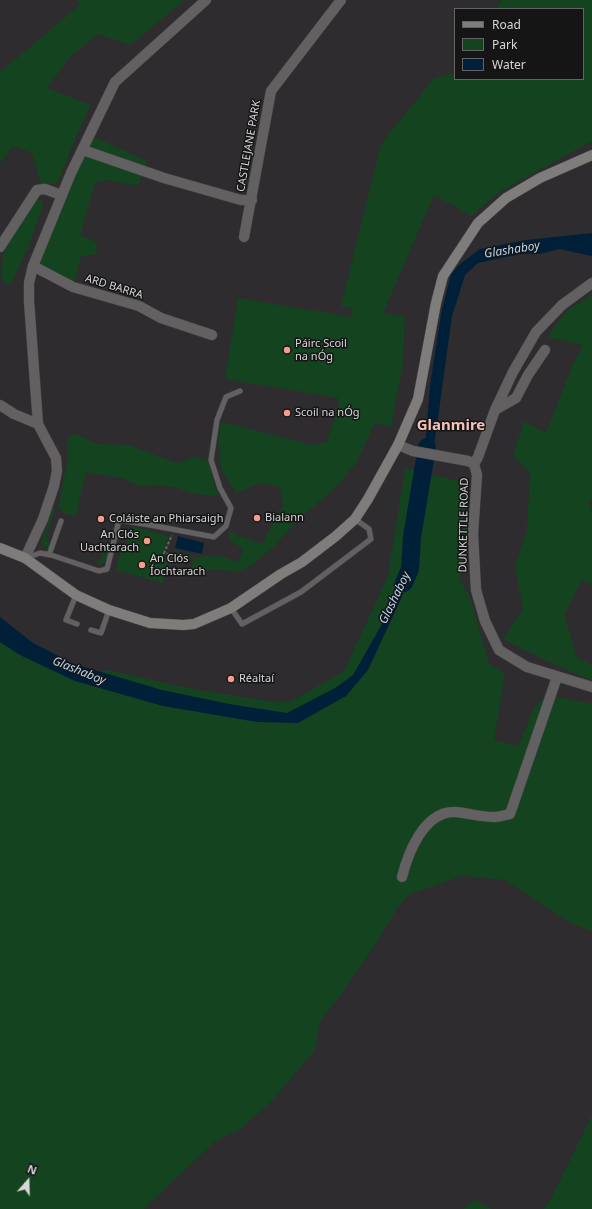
<!DOCTYPE html>
<meta charset="utf-8">
<style>
body{margin:0}
#map{position:relative;width:592px;height:1209px;overflow:hidden;background:#2e2c2f;font-family:"Noto Sans",sans-serif}
canvas{display:block}
.legend{position:absolute;left:454px;top:8px;width:130px;height:72px;box-sizing:border-box;background:#161516;border:1px solid #636264;margin:0;padding:5px 7px;list-style:none;font-size:12px;color:#d7d6d8}
.legend li{display:flex;align-items:center;gap:8px;height:20px}
.legend b{width:20px;border:1px solid #636264}
.north{position:absolute;left:8px;top:1161px;width:40px;height:40px;-webkit-text-stroke:3px #161516;paint-order:stroke;rotate:20deg;font-size:11px;font-weight:700;line-height:16px;text-align:center;color:#d7d6d8}
.north::after{content:'';display:block;margin:auto;width:14px;height:18px;background:#d7d6d8;clip-path:polygon(50% 0,100% 100%,50% 72%,0 100%)}
</style>
<div id="map">
<canvas width="592" height="1209"></canvas>
<ul class="legend">
<li><b style="height:5px;background:#7f7c7c"></b>Road</li>
<li><b style="height:11px;background:#13441f"></b>Park</li>
<li><b style="height:11px;background:#002039"></b>Water</li>
</ul>
<div class="north">N</div>
</div>
<script>
const context = document.querySelector('canvas').getContext('2d');
context.lineJoin = 'round';
function paint(path, color) { context.fillStyle = color; context.fill(path, 'evenodd'); }
function stroke(path, color, width, dash) { context.strokeStyle = color; context.lineWidth = width; context.lineCap = dash ? 'butt' : 'round'; context.setLineDash(dash || []); context.stroke(path); }
function drawText(font, color, halo, rows, align = 'center') {
  context.font = font + ' "Noto Sans",sans-serif'; context.lineWidth = 3; context.setLineDash([]); context.textBaseline = 'middle'; context.strokeStyle = halo; context.fillStyle = color; for (const [text, x, y, turn = 0] of rows) {
    context.save(); context.translate(x, y); context.rotate((+turn || 0) * Math.PI / 180); context.textAlign = isNaN(turn) ? turn : align; if (halo) context.strokeText(text, 0, 0); context.fillText(text, 0, 0); context.restore();
  }
}
paint(new Path2D(`
 M77,0H184L131,45L98,34L70,57L47,88L91,105L79,130L58,182L51,184H41L32,153L13,146L0,163V72L80,5Z
 M501,0H592V141L496,194L472,216L434,195L383,313L405,317L403,362L391,427L375,423L356,463L341,481L332,491L303,515L272,548L251,566L236,572L214,569L189,575L194,557L221,556L239,562L243,549L230,540L228,530L238,536L262,544L283,506L280,487L259,483L236,493L221,469L218,437L222,422L313,445L327,442L339,405L338,398L225,379L238,298L351,317L353,308L341,306L381,144L434,78L455,73V79H583V9H496Z
 M94,137L147,161L138,186L108,180L95,183L80,235L96,242L97,254L81,256L73,290L40,276L41,258L62,203Z
 M38,199L44,202L29,245L11,284L5,283L1,276L3,254L32,204Z
 M592,294V499L589,504L592,513V584L581,581L564,615L577,657L592,666V681L547,661L503,639L523,609L515,567L527,530L530,472L513,456L524,421L546,433L572,366L583,345L547,337L566,312Z
 M74,433L96,444L128,445L177,463L195,457L208,460L215,488L219,496L194,494L178,488L156,485L139,486L122,478L86,472L76,515L65,514L58,508L67,462V440Z
 M405,468L463,482L467,533L460,580L470,597L489,664L505,674L494,740L518,746L526,729L533,709L547,695L592,704V931L571,923L505,880L462,876L410,894L397,908L379,939L342,993L320,1021L315,1050L271,1102L240,1129L214,1142L144,1209H0V642L20,655L75,681L108,670L192,689L274,702H290L344,671L388,576Z
 M52,508L55,509L46,536L49,541L50,548L43,546L41,543Z
 M131,526L168,536L163,556L169,558L163,583L116,570L122,545L127,546Z
 M111,543C109,551 108,563 99,565L98,561L65,553L99,560L101,559L106,544Z
 M175,551L192,556L190,561L182,560L181,561L173,559Z
 M592,1115V1209H543L551,1199Z
 M475,1200L492,1209H463Z`), '#13441f');
paint(new Path2D(`
 M592,233V256L559,249L540,254H521L478,263L465,275L452,316L437,425L416,561L400,601L368,670L346,696L298,723L257,722L163,706L75,681L20,655L0,642V617L33,643L74,664L162,690L229,704L287,713L335,688L353,675L395,601L411,560L423,471L430,386L441,314L451,274L459,265L480,249L526,240Z
 M178,536L204,543L202,554L175,548Z`), '#002039');
stroke(new Path2D(`
 M404,583L410,569L412,537L427,447`), '#002039', 18);
const service = new Path2D(`
 M49,555L61,521
 M26,558L40,553L51,555L99,571L107,569L119,520L150,525L214,537L226,526L231,508L220,488L211,460L217,420L226,397L240,391
 M76,595L66,620L77,624
 M231,608L242,624L301,592L371,539L369,529L355,519
 M91,630L101,633L109,610`);
const minor = new Path2D(`
 M83,150L164,178L241,200H252
 M244,237L271,91L341,0
 M0,247L37,190L45,189L61,195
 M33,266L73,287L139,306L161,318L212,335
 M495,410L516,398L528,375L545,350
 M474,464L478,457L495,410L513,372L536,332L562,305L592,283
 M402,877C408,853 424,811 455,812C468,813 481,817 495,817C499,817 505,815 510,814L557,677`);
const tertiary = new Path2D(`
 M0,405L14,414L38,424
 M398,445L413,451L468,461L474,464L477,475L473,534L476,590L485,621L499,650L527,667L592,687
 M25,558L43,519L54,486L57,471L56,458L38,424L29,301V283L33,266L71,173L115,82L206,0`);
const secondary = new Path2D(`
 M0,548L25,558L76,595L109,610L150,623L183,625L194,624L231,608L281,574L302,562L336,536L355,519L368,499L398,445L418,399L436,303L443,276L478,223L506,198L540,178L592,155`);
stroke(service, '#49474a', 6);
stroke(minor, '#49474a', 11);
stroke(tertiary, '#49474a', 11);
stroke(secondary, '#49474a', 11);
stroke(new Path2D(`
 M169,559L171,560L172,555L164,553L172,535`), '#646365', 2, [3, 2]);
stroke(service, '#626060', 5);
stroke(minor, '#626060', 10);
stroke(tertiary, '#626060', 10);
stroke(secondary, '#7f7c7c', 10);
for (const [x, y, r, color] of [
 [287,350,4,"#f49d8d"],
 [287,413,4,"#f49d8d"],
 [257,518,4,"#f49d8d"],
 [101,519,4,"#f49d8d"],
 [147,541,4,"#f49d8d"],
 [142,565,4,"#f49d8d"],
 [231,679,4,"#f49d8d"]
]) { const dot = new Path2D(); dot.arc(x, y, r, 0, 2 * Math.PI); context.fillStyle = color; context.fill(dot); stroke(dot, '#161516', 1.5); }
drawText('11px', '#d7d6d8', '#161516', [
 ["CASTLEJANE PARK",249,146,-80],
 ["ARD BARRA",114,287,17],
 ["DUNKETTLE ROAD",464,525,-89]
]);
drawText('11px', '#d7d6d8', '#161516', [
 ["Páirc Scoil",295,344],
 ["na nÓg",295,357],
 ["Scoil na nÓg",295,413],
 ["Bialann",265,518],
 ["Coláiste an Phiarsaigh",109,519],
 ["An Clós",139,535,"right"],
 ["Uachtarach",139,548,"right"],
 ["An Clós",150,559],
 ["Íochtarach",150,572],
 ["Réaltaí",239,679]
], 'left');
drawText('italic 12px', '#b3d5f1', '#161516', [
 ["Glashaboy",512,250,-9],
 ["Glashaboy",395,598,-64],
 ["Glashaboy",79,671,22]
]);
drawText('bold 15px', '#f4c2b8', '#161516', [
 ["Glanmire",451,426]
]);
</script>
